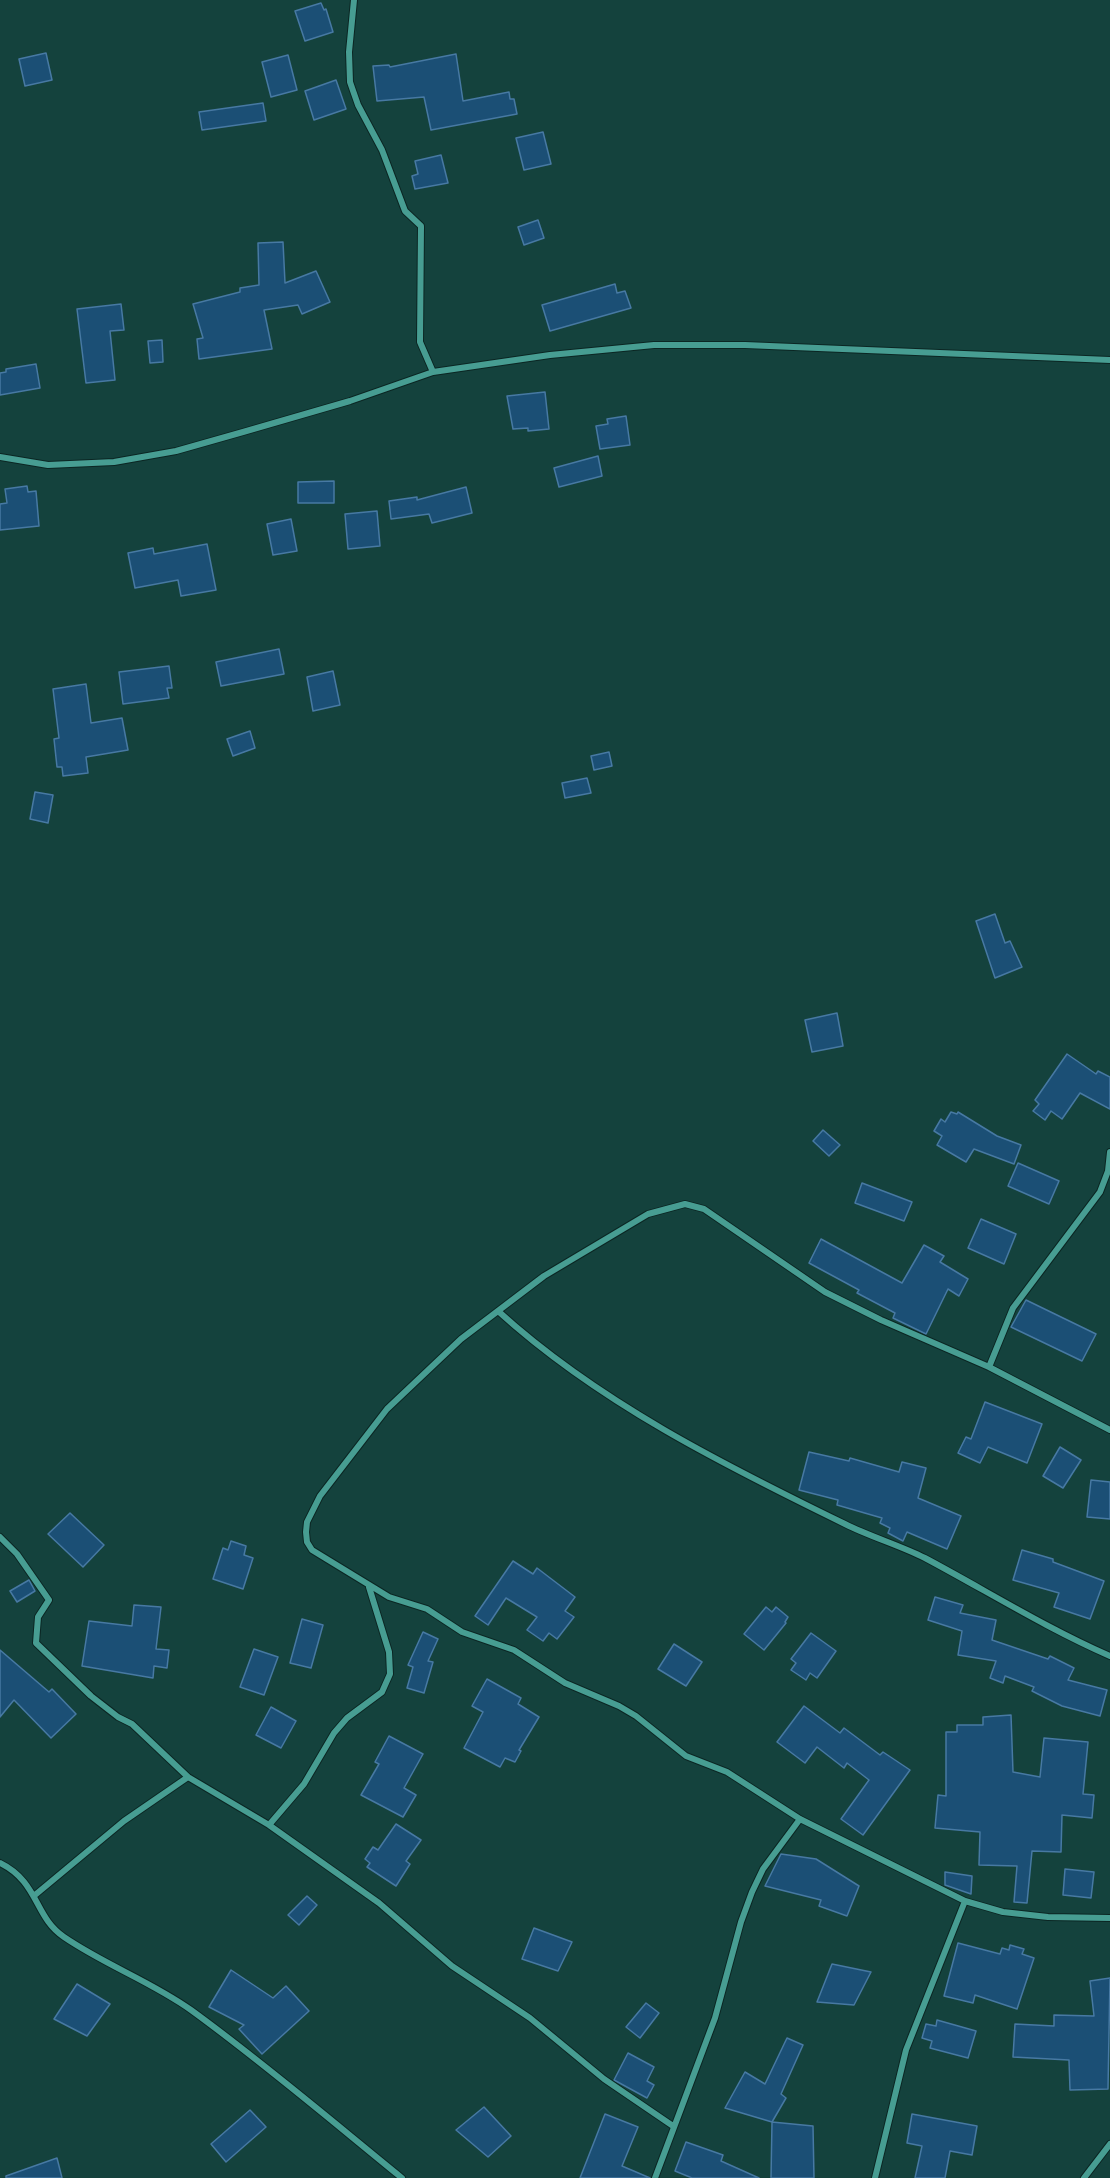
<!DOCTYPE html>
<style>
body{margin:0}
canvas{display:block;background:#14423d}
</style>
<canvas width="1110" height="2178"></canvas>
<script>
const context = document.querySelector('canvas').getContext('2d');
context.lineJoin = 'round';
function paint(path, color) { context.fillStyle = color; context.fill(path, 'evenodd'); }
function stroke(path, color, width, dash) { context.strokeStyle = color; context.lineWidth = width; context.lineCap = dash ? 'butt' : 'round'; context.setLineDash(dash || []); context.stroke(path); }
const building = new Path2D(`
 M321,3L324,10L326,9L333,32L305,41L295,11Z
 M46,53L52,80L25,86L19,59Z
 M456,54L463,101L509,92L510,99H514L517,114L431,130L424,97L377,101L373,66L389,65L390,67Z
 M288,55L297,90L271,97L262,62Z
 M336,80L346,109L314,120L305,91Z
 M263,103L266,121L202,130L199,112Z
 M543,132L551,164L524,170L516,138Z
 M441,155L448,183L415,189L412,176L418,174L415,161Z
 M538,220L544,238L524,245L518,227Z
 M283,242L285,283L316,271L330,302L302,314L298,305L264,310L272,349L199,359L197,339L203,338L193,304L240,292V288L259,285L258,243Z
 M615,284L617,293L625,291L631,308L550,331L542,305Z
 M121,304L124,330L110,331L115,380L86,383L77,309Z
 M162,340L163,362L150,363L148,341Z
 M36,364L40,388L0,395V373L6,372V369Z
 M545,392L549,429L528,431V428L513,429L507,396Z
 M626,416L630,445L600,449L596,426L608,424L607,419Z
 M598,456L602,476L559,487L554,468Z
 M334,481V503H298V482Z
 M27,486L28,492L36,491L39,526L0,530V504L7,503L5,489Z
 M466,487L472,513L432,523L429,514L391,519L389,501L417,497V500Z
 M377,511L380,546L348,549L345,514Z
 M291,519L297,551L273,555L267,524Z
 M207,544L216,590L181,596L178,580L135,588L128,553L153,548L154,554Z
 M279,649L284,674L221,686L216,662Z
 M169,666L172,688H167L169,698L123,704L119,672Z
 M333,671L340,705L313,711L307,677Z
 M86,684L91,723L122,718L128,750L86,757L88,773L63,776L62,767H57L54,739L59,738L53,689Z
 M250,731L255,748L233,756L227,739Z
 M609,752L612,766L594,770L591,756Z
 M587,778L591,793L565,798L562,783Z
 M35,792L53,795L48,823L30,819Z
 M995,914L1005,943L1010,941L1022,967L995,978L976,921Z
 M837,1013L843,1046L812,1052L805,1020Z
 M1067,1054L1096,1074L1098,1071L1110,1077V1109L1080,1093L1062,1119L1051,1111L1045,1120L1033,1111L1039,1104L1035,1100Z
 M951,1112L957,1114L958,1112L997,1136L1021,1145L1014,1164L974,1149L966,1162L937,1145L942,1136L934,1131L941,1119L945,1122Z
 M823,1130L840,1145L829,1156L813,1141Z
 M1018,1163L1059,1181L1049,1204L1008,1186Z
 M862,1183L912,1202L904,1221L855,1203Z
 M981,1219L1016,1234L1004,1264L968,1248Z
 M821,1239L902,1283L924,1245L944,1256L940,1262L968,1279L959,1296L948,1289L926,1334L893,1318L895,1313L857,1293L859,1290L809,1263Z
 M1026,1300L1096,1334L1082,1361L1011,1327Z
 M985,1402L1042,1424L1027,1463L988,1447L980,1463L958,1453L966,1437L971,1439Z
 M1060,1447L1081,1460L1063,1488L1043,1476Z
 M809,1452L849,1461L850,1458L899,1472L902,1462L926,1468L918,1498L961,1516L947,1549L907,1532L903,1541L888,1533L890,1528L880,1523L882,1518L837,1505L838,1500L799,1490Z
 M1091,1480L1110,1482V1519L1087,1517Z
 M70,1513L104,1545L83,1567L48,1534Z
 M231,1541L246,1546L244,1555L253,1558L243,1589L213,1579L223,1548L228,1550Z
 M1022,1550L1053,1559V1562L1104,1581L1090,1619L1054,1607L1059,1593L1013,1580Z
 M513,1561L533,1574L537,1568L575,1597L565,1611L574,1617L557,1639L549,1633L543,1641L527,1630L537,1617L506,1598L488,1625L475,1616Z
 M29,1580L35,1591L17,1602L10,1591Z
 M935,1597L963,1605L960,1613L996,1620L992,1640L1048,1659L1050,1656L1074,1668L1068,1680L1107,1690L1100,1716L1062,1706L1032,1691L1034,1687L1005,1676L1003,1683L990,1678L996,1661L958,1655L962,1631L928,1620Z
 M134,1605L161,1607L156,1649L169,1650L167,1668L154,1666L153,1678L82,1666L89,1621L132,1626Z
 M766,1607L772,1612L776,1607L788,1617L785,1622L786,1623L764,1650L744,1634Z
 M302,1619L323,1625L311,1668L290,1663Z
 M423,1632L438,1639L428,1661L433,1662L424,1693L407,1688L413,1667L408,1665Z
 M811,1633L836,1651L817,1678L810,1673L806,1680L791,1670L796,1663L791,1659Z
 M674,1644L702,1662L686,1686L658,1669Z
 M254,1649L278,1657L264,1695L240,1687Z
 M0,1650L49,1692L52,1689L76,1714L51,1738L14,1700L0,1717Z
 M487,1679L521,1698L518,1704L539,1717L519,1750L521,1751L515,1762L505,1758L500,1767L464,1748L483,1712L472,1706Z
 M804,1706L840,1733L844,1728L880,1755L883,1752L910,1770L863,1835L841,1819L869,1780L847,1763L844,1768L817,1747L805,1763L777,1742Z
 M271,1707L296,1721L281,1748L256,1735Z
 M1011,1715L1013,1772L1040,1777L1044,1738L1088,1742L1083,1794L1094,1795L1092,1818L1062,1815L1061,1852L1032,1851L1027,1903L1014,1902L1017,1866L979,1865L980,1832L935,1828L938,1795L946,1796V1732H957V1725H983V1717Z
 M389,1736L423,1754L404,1788L416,1795L403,1817L361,1795L379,1764L375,1762Z
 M396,1824L421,1840L406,1861L410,1864L396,1886L367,1867L370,1863L365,1859L373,1847L378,1850Z
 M781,1854L816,1859L859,1886L847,1916L819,1906L821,1900L765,1886Z
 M1065,1869L1094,1872L1091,1898L1063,1895Z
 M945,1872L972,1876L971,1894L945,1885Z
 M307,1896L317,1905L299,1925L288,1915Z
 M534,1928L572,1942L558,1971L522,1959Z
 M958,1943L1000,1954L1002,1948L1009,1950L1010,1945L1024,1949L1022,1954L1034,1958L1017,2009L975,1995L973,2003L944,1996Z
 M832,1964L871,1972L854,2005L817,2002Z
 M231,1970L273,1998L286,1986L309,2011L262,2054L239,2029L244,2025L209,2007Z
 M1110,1978L1108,2089L1070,2090L1069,2060L1013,2057L1015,2024L1054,2026V2015L1094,2016L1090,1981Z
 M77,1984L110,2004L87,2036L54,2019Z
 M646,2003L659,2013L640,2038L626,2027Z
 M937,2020L976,2031L968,2058L930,2048L932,2041L922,2038L926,2024L936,2026Z
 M787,2038L803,2045L781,2094L786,2098L772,2122L725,2108L745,2072L765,2084Z
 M628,2053L654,2067L647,2081L654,2085L647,2098L614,2080Z
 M484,2107L511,2136L488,2157L456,2130Z
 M250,2110L266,2127L226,2162L211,2144Z
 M605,2114L638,2127L622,2166L650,2178H580Z
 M912,2114L977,2126L972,2155L950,2151L945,2178H915L922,2146L907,2143Z
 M772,2122L813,2126L814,2178H771Z
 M686,2142L723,2155L721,2161L759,2178H692L675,2171Z
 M57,2158L62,2178H6V2176Z`);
paint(building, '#1b4f75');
stroke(building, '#4779a3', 1.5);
const street = new Path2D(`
 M354,0L349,52L350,82L358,105L382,150L405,211L421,226L420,342L433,372
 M0,457L48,465L114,462L176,451L243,432L350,401L433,372L550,355L654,345H745L1110,360
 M498,1311C598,1402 724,1465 845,1524C871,1537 899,1545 925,1558C987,1591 1046,1628 1110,1656
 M989,1367L1013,1308L1100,1192L1108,1171L1110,1152
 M1110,1430L989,1367L881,1320L825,1292L704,1209L685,1204L648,1214L544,1276L461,1339L387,1409L320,1496L307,1522L306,1532L307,1542L312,1550L389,1597L427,1609L462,1632L514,1650L565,1683L619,1706L636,1716L686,1756L727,1772L800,1819L965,1901L1003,1912L1048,1917L1110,1918
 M0,1537L17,1554L49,1600L38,1617L36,1643L91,1696L118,1717L132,1724L188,1777L269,1825L379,1903L452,1966L530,2018L604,2079L673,2126
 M269,1825L304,1784L334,1733L347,1718L382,1692L390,1674L389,1652L369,1587
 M0,1863C39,1882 34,1917 64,1937C105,1965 152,1982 191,2010C264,2063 333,2122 402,2178
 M35,1895L124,1821L188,1777
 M655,2178L715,2018L741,1922L752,1892L763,1869L800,1819
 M875,2178L906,2050L965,1901
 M1084,2178L1110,2144`);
stroke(street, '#0b2623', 8);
stroke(street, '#479d92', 6);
</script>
